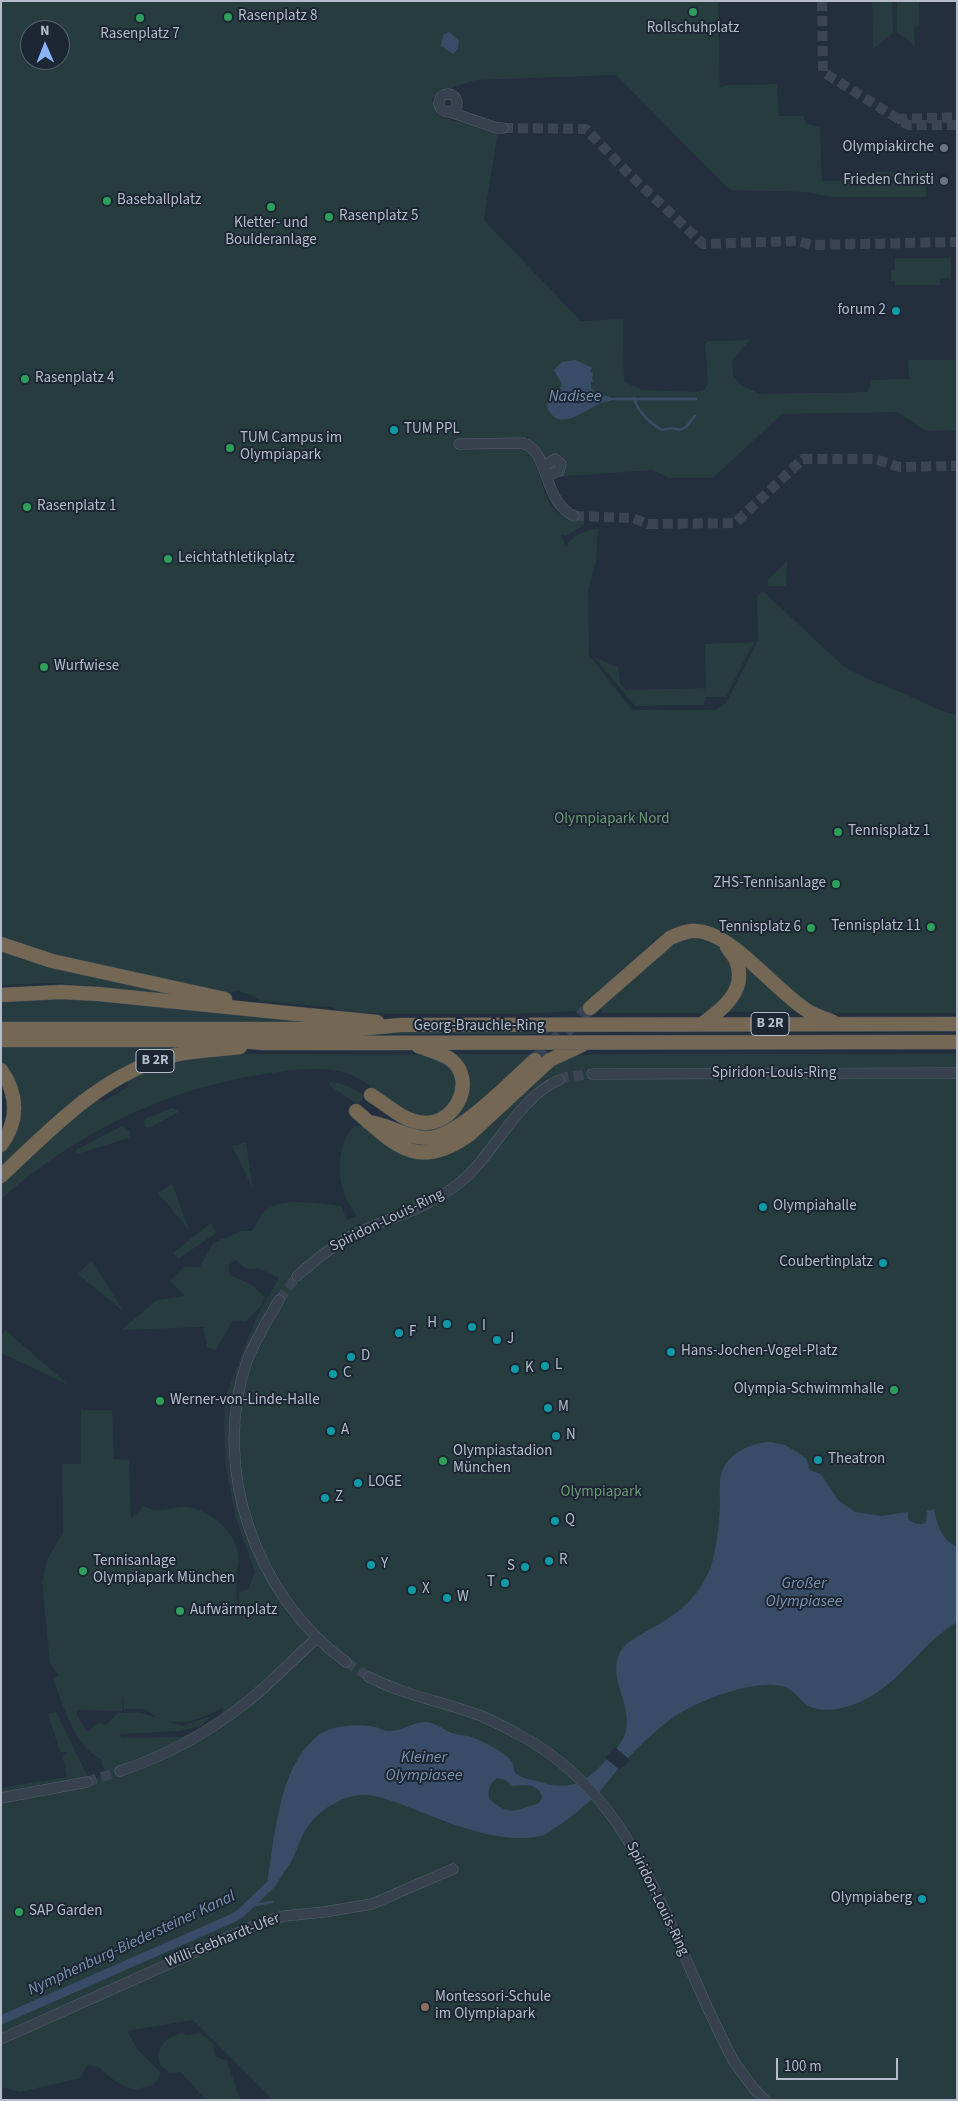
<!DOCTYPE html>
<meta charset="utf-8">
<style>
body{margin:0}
#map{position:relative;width:958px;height:2101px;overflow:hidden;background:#242f3e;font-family:"Source Sans 3",sans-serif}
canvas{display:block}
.frame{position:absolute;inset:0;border:2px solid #b4bcc9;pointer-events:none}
.north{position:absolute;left:20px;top:20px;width:50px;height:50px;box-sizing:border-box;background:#1d2633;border:1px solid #59626f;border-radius:50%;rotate:359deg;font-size:14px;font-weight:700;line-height:20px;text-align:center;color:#b4bcc9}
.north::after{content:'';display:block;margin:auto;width:18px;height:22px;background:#8ab4f8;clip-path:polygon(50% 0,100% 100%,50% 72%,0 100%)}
.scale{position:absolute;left:776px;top:2058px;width:122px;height:22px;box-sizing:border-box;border:2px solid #b4bcc9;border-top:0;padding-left:6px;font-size:15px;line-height:18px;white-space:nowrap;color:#b4bcc9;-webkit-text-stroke:4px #1d2633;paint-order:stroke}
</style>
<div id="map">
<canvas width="958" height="2101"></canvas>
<div class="frame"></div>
<div class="north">N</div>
<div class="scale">100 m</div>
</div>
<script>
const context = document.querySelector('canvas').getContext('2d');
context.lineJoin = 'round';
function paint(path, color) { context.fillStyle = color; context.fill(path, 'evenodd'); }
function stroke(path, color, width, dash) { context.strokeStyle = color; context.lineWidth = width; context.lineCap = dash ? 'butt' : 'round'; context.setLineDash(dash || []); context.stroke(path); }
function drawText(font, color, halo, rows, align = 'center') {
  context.font = font + ' "Source Sans 3",sans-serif'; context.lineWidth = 4; context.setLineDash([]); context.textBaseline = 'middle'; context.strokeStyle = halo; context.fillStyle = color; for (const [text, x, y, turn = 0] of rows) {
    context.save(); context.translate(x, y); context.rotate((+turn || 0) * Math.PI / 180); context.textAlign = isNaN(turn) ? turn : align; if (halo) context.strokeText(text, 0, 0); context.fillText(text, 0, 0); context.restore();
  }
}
paint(new Path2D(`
 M1,1H718L720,88L727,85L777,84L779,116H803L806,124L820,127L822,181L863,180L867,172L926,171V197H834L805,192L730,190L616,75L476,80L456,86L432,99L437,113L442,118L495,130L497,136L484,220L581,321L623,319L624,381L641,390L697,392L704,390L708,383L705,344L709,341L750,340L732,360L733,375L741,385L760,394L867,392L872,380L909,379L908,360H957V430L926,431L897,412L782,414L713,478H669L653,470L553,477L527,436L523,447C541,456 540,505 562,516C569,520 577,520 584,521V525L566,536L561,534L566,546C572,536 586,529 598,529L596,561L588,590L589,655L632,710H716L726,703L758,640L757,598L759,594L763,591L841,664C862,679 883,684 905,694C923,702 938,711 957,715V1013H825L812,1008L730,937C706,921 685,919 661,935L581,1006L582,1011L511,1014H386L343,1011L329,1007L261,1001L251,995L238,991L228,993C152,977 75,964 1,939ZM30,30H60V60H30Z
 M872,1H892L893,33L873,49Z
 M897,1H919V25L914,29L915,46L897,32Z
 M895,258H951V278H940V285H895V281H891V271L895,270Z
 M787,561L786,586H768V580Z
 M754,642L726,697H706L703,705L635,706L595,658L618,667L620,683L626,690L705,688L706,695L705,644Z
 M697,937C706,939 718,942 725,950C739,967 734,992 718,1006C715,1009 709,1011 704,1013H602L601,1008L668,947L685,938Z
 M1,947L200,998L98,989V986L52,983L1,985Z
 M740,961L799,1011L728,1012Z
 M53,998L99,999L341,1023H1V1000Z
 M548,1032L549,1034L1,1036V1033Z
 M1,1046H186L131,1064L93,1085L1,1167V1150L14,1130L1,1065Z
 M238,1054L432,1055L452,1069L458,1086L449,1110L424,1120C415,1116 405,1112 397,1107C379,1094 365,1078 343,1072C318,1066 290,1070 264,1074C165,1089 76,1133 1,1199V1184L95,1099L105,1101L128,1087L127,1079L151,1068L190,1057Z
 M455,1054H552L545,1060H524L460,1118L446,1127L429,1132L410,1129L402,1124L403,1122L459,1109Z
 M600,1054H957V2100H273L193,2020L127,2031L138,2050L160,2072L159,2078L151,2086C145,2086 141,2089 136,2089C125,2090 106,2075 99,2067L88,2065L80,2078L20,2092L1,2087V1801L85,1777L1,1793V1788L67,1777L63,1757L67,1752H60L48,1714L56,1712L91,1783L106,1771L102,1766L101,1759C77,1750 61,1702 53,1678L59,1676L50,1663L42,1582L47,1560L63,1533L62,1464H81V1410H112L114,1459L129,1460L131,1519L144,1506C159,1516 173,1505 189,1507C210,1511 234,1530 238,1553C240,1558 237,1566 237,1572C236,1584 236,1599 239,1611V1592L248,1589L255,1572L235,1515L225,1461L224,1400L257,1316L279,1278L258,1268L246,1269L235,1260L229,1265L230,1275L252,1285L265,1297L261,1306L246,1322L233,1320L216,1350L207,1347L203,1327L121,1330L157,1300L185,1296L170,1281L185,1266L199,1268L213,1243L242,1231H252C256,1224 260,1216 265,1211C282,1196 320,1204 341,1206L347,1220L356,1216C353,1209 347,1203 345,1195C337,1175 337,1141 355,1126H364L432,1157L556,1064L575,1056ZM123,1696L124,1709C130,1709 138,1708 144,1709C149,1710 153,1716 157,1718C180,1727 202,1720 222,1708L223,1712L226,1713L199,1730L181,1737L121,1738L120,1734L178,1731L201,1726L211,1716L182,1726L139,1712L118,1713L106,1725L98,1723L87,1732L77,1715V1710L122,1711Z
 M329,1082C341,1082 352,1087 362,1094L363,1099L358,1103L354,1102L329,1085Z
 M173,1108L178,1111L177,1113L149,1128L145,1126L144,1122L147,1118Z
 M122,1126L130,1131L129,1138L77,1154L76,1150Z
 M246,1142L253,1189L232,1146Z
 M172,1183L189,1230L158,1193Z
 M211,1223L216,1233L178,1259L173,1253Z
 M92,1260L123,1311L78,1274Z
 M5,1330L69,1385L1,1353V1336Z
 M182,2033L188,2035L200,2033L213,2043L215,2056L227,2061L240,2100H206L181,2072L170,2073L161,2066C153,2051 166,2036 182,2033Z`), '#263c3f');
paint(new Path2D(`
 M449,32L459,41L458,49L453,54L441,46L443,35Z
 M575,360L591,367L592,368L590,371L593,373L592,379L594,382H591V388L597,394L610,397V401C591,402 560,438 547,407L548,400L562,385L554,370L562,362Z
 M771,1442L785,1445L797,1452L806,1458L810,1470L821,1474L838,1500L855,1512L882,1516L908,1512V1519C913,1523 920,1526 926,1523L927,1511L934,1509C937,1525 942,1540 957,1547V1622C915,1647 897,1693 846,1707C833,1711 814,1712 803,1702C798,1697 794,1691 787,1688C763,1676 702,1699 680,1713C660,1726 641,1744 624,1762C616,1770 610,1780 603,1788C589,1803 572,1817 555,1828C551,1830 546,1835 541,1836C498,1845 448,1822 408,1807C395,1802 379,1795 364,1795C347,1794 324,1807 313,1820C301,1834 301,1840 294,1856C289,1867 280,1877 274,1888L267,1883C275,1838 278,1770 315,1738C328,1726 352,1724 369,1726C376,1726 381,1730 387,1731C401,1732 411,1723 424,1722C434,1722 443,1729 452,1733C459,1735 467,1735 474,1738C483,1741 508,1754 512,1762C514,1765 514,1770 515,1773C522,1779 531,1779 540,1782C572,1792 587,1782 608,1758C616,1749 624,1741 626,1730C632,1703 607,1679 620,1652C626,1642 637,1637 647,1631C676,1615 699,1599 711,1566C717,1547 719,1525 720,1506C720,1496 719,1485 721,1475C726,1454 751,1442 771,1442ZM497,1778L505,1780L513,1786C526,1785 539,1783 542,1798L539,1803C515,1810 510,1817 489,1799C488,1790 489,1784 497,1778Z`), '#394c67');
paint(new Path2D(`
 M615,1747L630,1760L620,1770L605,1758Z`), '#242f3e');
stroke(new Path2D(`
 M634,398C637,411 651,424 662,430L672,428L680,430L686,427L695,416
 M610,399H696
 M249,1906L272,1902`), '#394c67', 2.5);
stroke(new Path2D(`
 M1,2020L233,1918L241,1913L270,1885`), '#394c67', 9);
stroke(new Path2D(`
 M822,1L823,72L908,125H957
 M897,119L957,117
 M503,128L586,129L626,171L703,244L798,241L811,245L957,242
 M574,516L633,518L648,524L735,523L803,459H875L899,467L957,466
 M559,1080L566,1077L592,1074
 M279,1300L297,1276
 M346,1662L369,1677
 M87,1782L120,1771`), '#3a4453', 10, [10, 5]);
stroke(new Path2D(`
 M535,1060L590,1008`), '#3a4453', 14, [14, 7]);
const minor = new Path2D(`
 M439 103a9 9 0 1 1 18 0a9 9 0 1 1-18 0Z
 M450,112L497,128H503
 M459,444L522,443C550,449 542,502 574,516
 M543,466L555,459L561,464L559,471L547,476
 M592,1074L957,1073
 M297,1276C316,1259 336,1243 359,1232C396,1215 424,1210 458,1184C495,1155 515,1100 559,1080
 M279,1300C268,1320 255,1340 247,1361C210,1468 256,1597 346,1662
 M369,1677C402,1694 438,1701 473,1713C488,1718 503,1726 518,1734C606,1781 641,1857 680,1945C697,1985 714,2024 734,2062L754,2089L765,2100
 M120,1771C166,1756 209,1732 247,1702C272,1682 293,1659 317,1638
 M1,1798L87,1782
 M1,2039L258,1924L284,1916L324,1912L372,1904L453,1869`);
const highway = new Path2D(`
 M1,944L52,961L225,999
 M1,995L61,992L98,994L377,1022
 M590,1008L670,938C679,934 687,930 696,931C731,932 775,990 805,1009C813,1015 824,1018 833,1022
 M702,1024C723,1009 748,990 736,960C734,956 730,952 727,947
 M1,1029H360L400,1025L957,1024
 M1,1040H231L263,1043L957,1042
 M1,1070C18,1094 19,1121 1,1145
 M371,1095C386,1104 401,1119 418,1122C454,1130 479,1080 450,1059C441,1053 428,1050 418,1046
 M356,1111C395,1145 418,1172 470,1134L539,1070L550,1060L582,1045
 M368,1122C388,1124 407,1138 427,1138C457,1139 512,1080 535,1060
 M1,1176C52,1128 104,1072 175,1055C196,1050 218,1050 240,1047`);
stroke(minor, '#565f6c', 11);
stroke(highway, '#434c59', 15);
stroke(minor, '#38414e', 10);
stroke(highway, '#746855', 14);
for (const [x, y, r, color] of [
 [693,12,5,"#2e9e5b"],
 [228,17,5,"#2e9e5b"],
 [140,18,5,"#2e9e5b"],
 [944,148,5,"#6b7280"],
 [944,181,5,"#6b7280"],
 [107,201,5,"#2e9e5b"],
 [271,207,5,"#2e9e5b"],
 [329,217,5,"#2e9e5b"],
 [896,311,5,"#0f9aa8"],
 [25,379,5,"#2e9e5b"],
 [394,430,5,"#0f9aa8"],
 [230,448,5,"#2e9e5b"],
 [27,507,5,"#2e9e5b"],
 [168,559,5,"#2e9e5b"],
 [44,667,5,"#2e9e5b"],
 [838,832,5,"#2e9e5b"],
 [836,884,5,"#2e9e5b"],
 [931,927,5,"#2e9e5b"],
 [811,928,5,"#2e9e5b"],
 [763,1207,5,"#0f9aa8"],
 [883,1263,5,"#0f9aa8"],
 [447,1324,5,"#0f9aa8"],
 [472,1327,5,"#0f9aa8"],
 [399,1333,5,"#0f9aa8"],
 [497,1340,5,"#0f9aa8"],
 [671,1352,5,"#0f9aa8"],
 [351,1357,5,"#0f9aa8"],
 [545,1366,5,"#0f9aa8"],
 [515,1369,5,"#0f9aa8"],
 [333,1374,5,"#0f9aa8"],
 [894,1390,5,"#2e9e5b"],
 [160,1401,5,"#2e9e5b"],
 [548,1408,5,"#0f9aa8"],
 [331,1431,5,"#0f9aa8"],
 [556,1436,5,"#0f9aa8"],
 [818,1460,5,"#0f9aa8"],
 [443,1461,5,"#2e9e5b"],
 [358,1483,5,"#0f9aa8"],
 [325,1498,5,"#0f9aa8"],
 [555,1521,5,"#0f9aa8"],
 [549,1561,5,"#0f9aa8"],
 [371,1565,5,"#0f9aa8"],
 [525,1567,5,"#0f9aa8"],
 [83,1571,5,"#2e9e5b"],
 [505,1583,5,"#0f9aa8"],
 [412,1590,5,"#0f9aa8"],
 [447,1598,5,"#0f9aa8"],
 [180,1611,5,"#2e9e5b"],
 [922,1899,5,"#0f9aa8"],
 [19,1912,5,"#2e9e5b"],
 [425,2007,5,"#8d6e63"]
]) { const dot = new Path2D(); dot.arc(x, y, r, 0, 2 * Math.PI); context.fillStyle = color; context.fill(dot); stroke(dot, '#1d2633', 2); }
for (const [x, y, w] of [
 [770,1024,38],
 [155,1061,38]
]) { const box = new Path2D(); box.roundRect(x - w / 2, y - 11.5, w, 23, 4); context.fillStyle = '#1d2633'; context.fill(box); stroke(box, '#b4bcc9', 1); }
drawText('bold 14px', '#b4bcc9', null, [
 ["B 2R",770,1024],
 ["B 2R",155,1061]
]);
drawText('15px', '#b4bcc9', '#1d2633', [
 ["Rasenplatz 8",238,17],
 ["Rollschuhplatz",693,29,"center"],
 ["Rasenplatz 7",140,35,"center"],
 ["Olympiakirche",934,148,"right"],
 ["Frieden Christi",934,181,"right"],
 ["Baseballplatz",117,201],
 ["Rasenplatz 5",339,217],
 ["Kletter- und",271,224,"center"],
 ["Boulderanlage",271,241,"center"],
 ["forum 2",886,311,"right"],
 ["Rasenplatz 4",35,379],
 ["TUM PPL",404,430],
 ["TUM Campus im",240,439],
 ["Olympiapark",240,456],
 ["Rasenplatz 1",37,507],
 ["Leichtathletikplatz",178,559],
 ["Wurfwiese",54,667],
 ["Tennisplatz 1",848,832],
 ["ZHS-Tennisanlage",826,884,"right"],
 ["Tennisplatz 11",921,927,"right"],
 ["Tennisplatz 6",801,928,"right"],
 ["Olympiahalle",773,1207],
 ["Coubertinplatz",873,1263,"right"],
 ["H",437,1324,"right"],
 ["I",482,1327],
 ["F",409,1333],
 ["J",507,1340],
 ["Hans-Jochen-Vogel-Platz",681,1352],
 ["D",361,1357],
 ["L",555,1366],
 ["K",525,1369],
 ["C",343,1374],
 ["Olympia-Schwimmhalle",884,1390,"right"],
 ["Werner-von-Linde-Halle",170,1401],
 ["M",558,1408],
 ["A",341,1431],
 ["N",566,1436],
 ["Olympiastadion",453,1452],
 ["München",453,1469],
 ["Theatron",828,1460],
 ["LOGE",368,1483],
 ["Z",335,1498],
 ["Q",565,1521],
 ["R",559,1561],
 ["Tennisanlage",93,1562],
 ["Olympiapark München",93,1579],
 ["Y",381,1565],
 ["S",515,1567,"right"],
 ["T",495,1583,"right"],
 ["X",422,1590],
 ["W",457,1598],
 ["Aufwärmplatz",190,1611],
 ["Olympiaberg",912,1899,"right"],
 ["SAP Garden",29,1912],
 ["Montessori-Schule",435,1998],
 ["im Olympiapark",435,2015]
], 'left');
drawText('15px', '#6b9a76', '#1d2633', [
 ["Olympiapark Nord",612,820],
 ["Olympiapark",601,1493]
]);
drawText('15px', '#b4bcc9', '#1d2633', [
 ["Georg-Brauchle-Ring",479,1027],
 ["Spiridon-Louis-Ring",774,1074],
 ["Spiridon-Louis-Ring",387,1221,-26],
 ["Spiridon-Louis-Ring",657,1899,64],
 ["Willi-Gebhardt-Ufer",223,1941,-22]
]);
drawText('italic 16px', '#7c92b1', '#1d2633', [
 ["Nadisee",575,397],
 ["Großer",804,1584],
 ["Olympiasee",804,1602],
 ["Kleiner",424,1758],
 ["Olympiasee",424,1776],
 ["Nymphenburg-Biedersteiner Kanal",132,1944,-25]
]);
</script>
